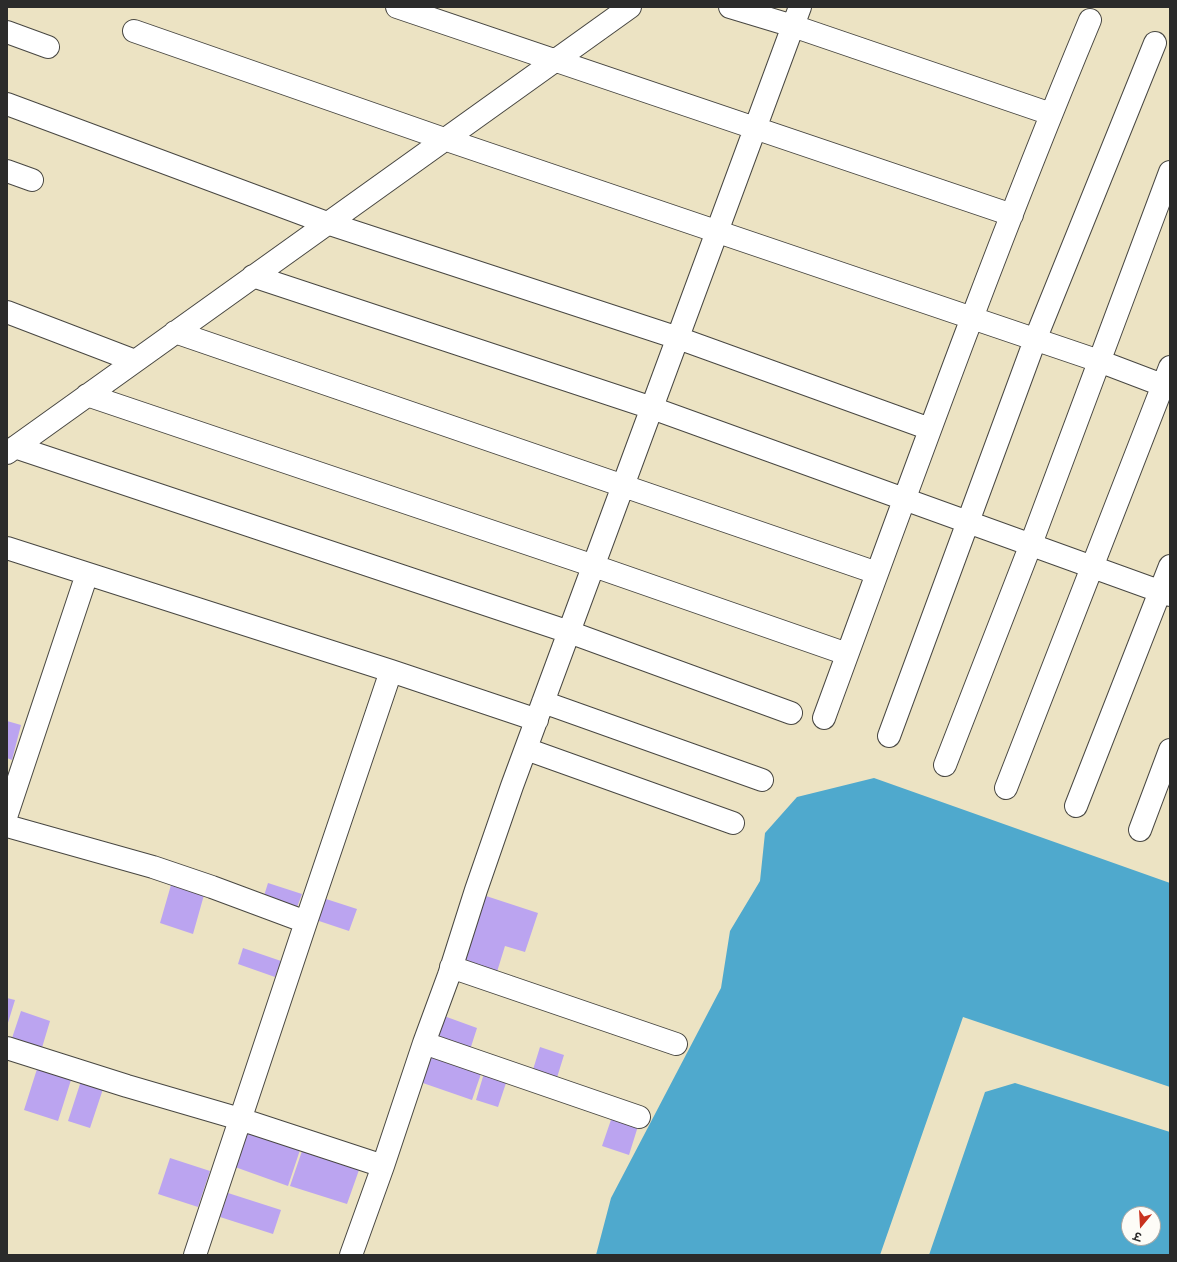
<!DOCTYPE html>
<meta charset="utf-8">
<style>
body{margin:0}
#map{position:relative;width:1177px;height:1262px;overflow:hidden;background:#ece3c3;font-family:Caveat,"Playpen Sans Deva",sans-serif}
canvas{display:block}
.frame{position:absolute;inset:0;border:8px solid #2b2b2b;pointer-events:none}
.north{position:absolute;left:1121px;top:1206px;width:40px;height:40px;box-sizing:border-box;background:#fdfcf7;border:1px solid #a9a8a5;border-radius:50%;rotate:198deg;font-size:11px;font-weight:700;line-height:16px;text-align:center;color:#2b2b2b}
.north::after{content:'';display:block;margin:auto;width:14px;height:18px;background:#c8321e;clip-path:polygon(50% 0,100% 100%,50% 72%,0 100%)}
</style>
<div id="map">
<canvas width="1177" height="1262"></canvas>
<div class="frame"></div>
<div class="north">उ</div>
</div>
<script>
const context = document.querySelector('canvas').getContext('2d');
context.lineJoin = 'round';
function paint(path, color) { context.fillStyle = color; context.fill(path, 'evenodd'); }
function stroke(path, color, width, dash) { context.strokeStyle = color; context.lineWidth = width; context.lineCap = dash ? 'butt' : 'round'; context.setLineDash(dash || []); context.stroke(path); }
paint(new Path2D(`
 M874,778L1170,883V1087L963,1017L880,1255H596L611,1198L721,988L730,931L760,881L765,833L797,797Z
 M1015,1083L1170,1132V1255H929L985,1092ZM1129,1214H1153V1238H1129Z`), '#4fa9cd');
paint(new Path2D(`
 M7,721L21,725L12,760L7,758Z
 M268,883L302,894L296,910L263,899Z
 M171,885L204,895L193,934L160,923Z
 M483,895L538,913L525,952L505,946L496,975L460,963Z
 M323,898L357,909L349,931L316,920Z
 M243,948L281,961L275,977L238,964Z
 M7,998L15,1000L7,1026Z
 M21,1011L50,1021L41,1051L11,1041Z
 M444,1016L477,1028L469,1053L435,1041Z
 M540,1047L564,1055L555,1084L531,1076Z
 M430,1052L482,1071L472,1100L420,1082Z
 M37,1069L71,1080L58,1121L24,1110Z
 M485,1070L508,1077L498,1107L476,1100Z
 M81,1081L103,1089L90,1128L68,1121Z
 M613,1114L639,1123L629,1155L602,1146Z
 M247,1131L300,1150L288,1186L235,1167Z
 M302,1151L359,1170L347,1204L290,1186Z
 M170,1158L210,1171L198,1207L158,1194Z
 M228,1193L281,1210L273,1234L220,1217Z`), '#bba4f0');
const minor = new Path2D(`
 M397,7L1012,215
 M730,7L793,26L1051,114
 M134,31L444,139L1099,361L1170,388
 M7,32L48,47
 M7,104L327,223L678,338L930,429
 M7,171L32,180
 M253,276L652,408L1170,595
 M7,312L135,361
 M175,332L877,573
 M87,395L594,566L847,654
 M15,447L569,632L791,713
 M7,453L630,7
 M7,548L391,671L537,720
 M543,702L762,780
 M824,718C910,484 994,250 1090,20
 M889,736L1035,340L1155,43
 M526,749L733,823
 M945,765L1031,544L1170,172
 M1006,788L1170,367
 M1076,806L1170,566
 M7,814L87,574
 M7,826L153,867L212,887L306,922
 M1140,830L1170,750
 M451,967L676,1044
 M424,1043L639,1117
 M7,1048L127,1086L240,1119L383,1166
 M195,1255L306,922L391,671
 M351,1255L383,1166L424,1043L449,975L476,890L512,786L800,7`);
stroke(minor, '#484742', 24);
stroke(minor, '#fff', 22);
</script>
